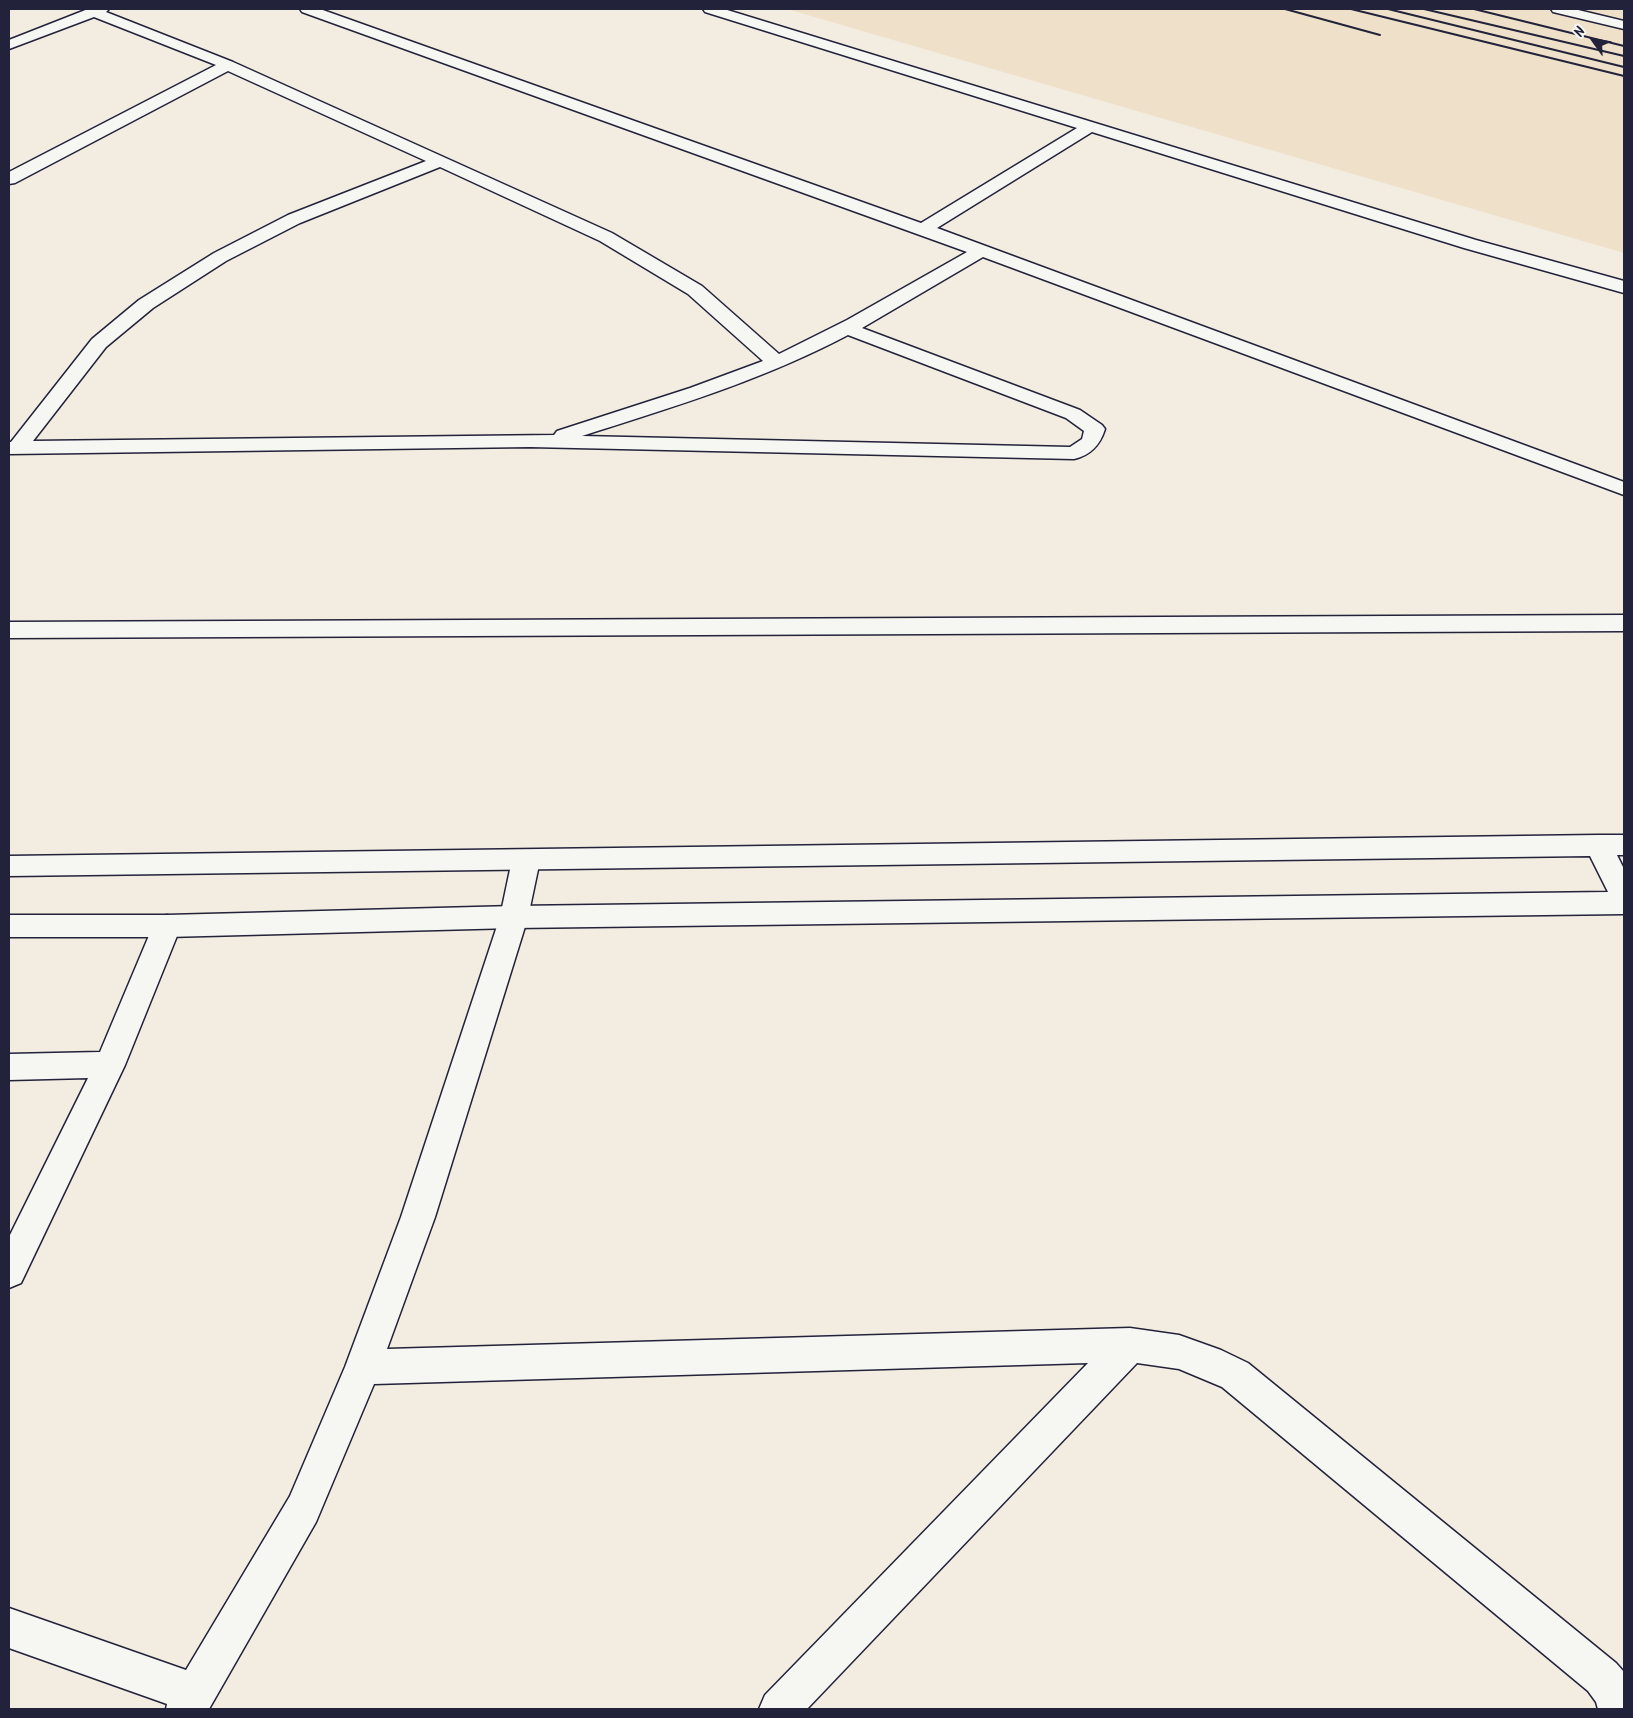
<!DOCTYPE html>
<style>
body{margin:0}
#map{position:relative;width:1633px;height:1718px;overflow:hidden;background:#f3ece0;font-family:Kalam,sans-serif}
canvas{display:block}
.frame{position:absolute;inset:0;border:10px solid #22223b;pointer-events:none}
.north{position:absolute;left:1568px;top:15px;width:50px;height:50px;-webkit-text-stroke:4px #f6f6f2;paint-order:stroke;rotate:302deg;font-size:14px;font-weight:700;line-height:20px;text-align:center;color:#22223b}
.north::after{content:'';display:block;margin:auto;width:18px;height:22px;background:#22223b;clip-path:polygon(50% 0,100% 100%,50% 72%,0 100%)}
</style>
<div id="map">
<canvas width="1633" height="1718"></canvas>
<div class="frame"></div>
<div class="north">N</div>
</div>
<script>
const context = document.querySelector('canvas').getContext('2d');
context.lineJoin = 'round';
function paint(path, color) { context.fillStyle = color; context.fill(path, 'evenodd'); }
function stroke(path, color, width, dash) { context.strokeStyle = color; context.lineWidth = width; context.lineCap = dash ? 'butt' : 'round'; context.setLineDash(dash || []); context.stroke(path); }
paint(new Path2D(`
 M787,9H1624V253Z`), '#efe0ca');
const lane = new Path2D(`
 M1551,9H1574L1624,21V29L1553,12Z`);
const street = new Path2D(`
 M88,9H109L106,12L233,62L612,233L702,286L779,354L847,320L967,252L302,12L300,9H320L921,223L1077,128L705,12L703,9H724L1476,240L1624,281V293L1464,248L1092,132L937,228L1624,482V495L983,257L862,328L1080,410L1102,425L1105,429C1100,445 1091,455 1074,459L530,447L9,454V442H11L92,339L139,300L214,253L288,215L426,161L228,71L15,183L9,184V172L216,65L94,17L9,49V40ZM440,167L600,241L688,294L763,361L690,388L557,431L554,435L33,441L106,347L153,308L226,261L300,223ZM848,335L1066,418L1084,431L1082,439L1070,447L582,436C673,407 763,380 848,335Z
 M1624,615V631L9,638V622Z
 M526,850L536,853L540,860L528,917L435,1217L387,1349L1130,1328L1179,1335L1221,1350L1248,1363L1616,1663L1624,1672V1709H1598L1596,1702L1588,1691L1222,1387L1179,1369L1137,1363L807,1709H759L765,1695L1088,1363L374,1384L316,1522L209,1709H166L167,1704L9,1648V1608L186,1670L290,1496L345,1367L401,1217L500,917L512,860L516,853Z
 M167,915L177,918L181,926L125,1065L21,1283L9,1288V1237L88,1078L9,1080V1054L100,1052L153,926L157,918Z`);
const secondary = new Path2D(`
 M1598,835H1624V855H1617L1624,869V914L514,928L167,937H9V915H167L514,906L1608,892L1590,856L9,876V856Z`);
stroke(lane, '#22223b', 3);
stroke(street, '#22223b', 3);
stroke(secondary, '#22223b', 3);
paint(lane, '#f6f6f2');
paint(street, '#f6f6f2');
paint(secondary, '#f6f6f2');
stroke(new Path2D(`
 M1285,9L1380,35
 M1351,9L1624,76
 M1388,9L1624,67
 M1424,9L1624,56
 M1474,9L1624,46`), '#22223b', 2);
</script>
